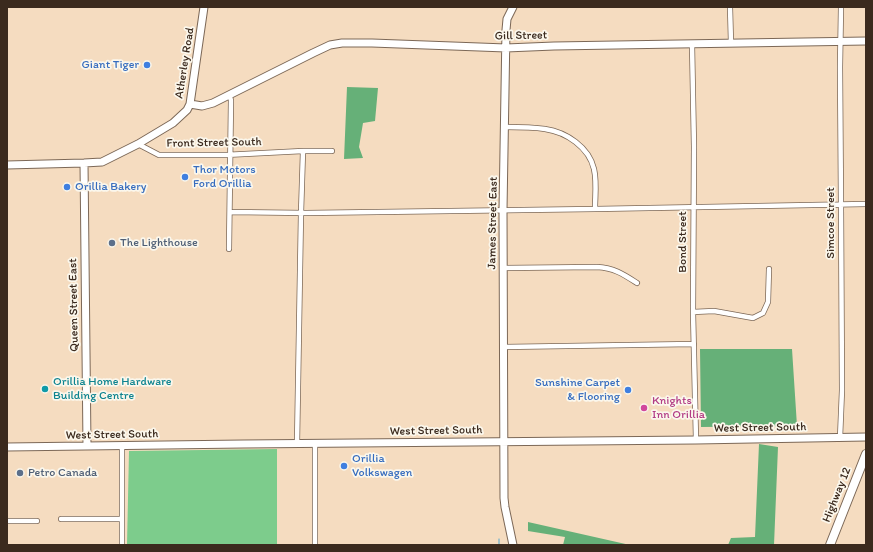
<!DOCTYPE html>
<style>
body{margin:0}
#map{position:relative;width:873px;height:552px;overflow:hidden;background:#f5dcc0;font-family:Itim,sans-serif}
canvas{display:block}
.frame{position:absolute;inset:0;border:8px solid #3b2a1e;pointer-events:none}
</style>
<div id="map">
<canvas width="873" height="552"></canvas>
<div class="frame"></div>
</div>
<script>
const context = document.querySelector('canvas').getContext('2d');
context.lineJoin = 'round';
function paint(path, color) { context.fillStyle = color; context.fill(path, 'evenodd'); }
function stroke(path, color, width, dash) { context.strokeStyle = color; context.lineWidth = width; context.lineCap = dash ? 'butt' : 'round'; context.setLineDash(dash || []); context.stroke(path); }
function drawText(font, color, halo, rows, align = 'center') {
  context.font = font + ' Itim,sans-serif'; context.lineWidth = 3.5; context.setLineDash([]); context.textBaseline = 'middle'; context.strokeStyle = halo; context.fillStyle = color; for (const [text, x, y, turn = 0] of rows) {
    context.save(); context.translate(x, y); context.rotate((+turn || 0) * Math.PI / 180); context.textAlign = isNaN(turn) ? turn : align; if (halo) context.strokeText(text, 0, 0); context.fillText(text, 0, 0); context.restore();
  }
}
paint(new Path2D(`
 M277,449V545H127L129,451Z`), '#7dcc8c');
paint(new Path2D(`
 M347,87L378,88L375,121L363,123L359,147L363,158L344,159Z
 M700,349H792L797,426L701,427Z
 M759,444L778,447L774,545H728L731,538L755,537Z
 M528,522L630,545H563L565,537L528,531Z`), '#66b078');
stroke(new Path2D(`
 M499,545V539`), '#52a7ce', 1);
const street = new Path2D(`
 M730,7L731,43
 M692,44L694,147L693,312L696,440
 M229,95L231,100L229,249
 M505,127C518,127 532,127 545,129C566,132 589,147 594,169C597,182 595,196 595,209
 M138,144L159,155H225L303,151H332
 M230,212L306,213L595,209L866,204
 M503,268L597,267C614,268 623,274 637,283
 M693,312L714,311L753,318L763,313L768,302L769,269
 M503,347L694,344
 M840,438L842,390L841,205L840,67L841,7
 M315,443V545
 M297,444L301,213L303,151
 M122,445V545
 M61,519H122
 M7,521H37`);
const secondary = new Path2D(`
 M513,7L507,19L506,30L503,210L504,498L505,507L513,545
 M190,104L202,106L213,103L313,53L330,45L342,43H372L506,48L554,46L866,41
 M84,163L87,446
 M7,165L84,163L102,162L138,144L173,123L187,110L190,104L204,7
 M7,447L243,444L696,440L866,437`);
const highway = new Path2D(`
 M830,545L866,454`);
stroke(street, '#7c6857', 6);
stroke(secondary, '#7c6857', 9);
stroke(highway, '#7c6857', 10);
stroke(street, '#fff', 4.5);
stroke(secondary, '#fff', 7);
stroke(highway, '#fff', 8);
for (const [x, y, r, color] of [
 [147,65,4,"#3f7fe0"],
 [185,177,4,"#3f7fe0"],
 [67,187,4,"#3f7fe0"],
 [112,243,4,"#5c6f8a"],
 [45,389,4,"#0f9aa8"],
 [628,390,4,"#3f7fe0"],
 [644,408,4,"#d1479c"],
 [344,466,4,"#3f7fe0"],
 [20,473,4,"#5c6f8a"]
]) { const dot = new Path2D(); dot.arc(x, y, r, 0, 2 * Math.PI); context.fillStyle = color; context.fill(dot); stroke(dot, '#fbf7ec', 1.5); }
drawText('12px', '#3b2a1e', '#fbf7ec', [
 ["Gill Street",521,36,-1],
 ["Atherley Road",185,63,-81],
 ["Front Street South",214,143,-1],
 ["James Street East",493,223,-89],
 ["Simcoe Street",831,223,-90],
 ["Bond Street",683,242,-90],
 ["Queen Street East",74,305,-91],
 ["West Street South",760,428,-1],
 ["West Street South",436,431,-1],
 ["West Street South",112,435,-1],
 ["Highway 12",837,495,-68]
]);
drawText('12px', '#366cbe', '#fbf7ec', [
 ["Giant Tiger",139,65,"right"],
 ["Thor Motors",193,170],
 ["Ford Orillia",193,184],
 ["Orillia Bakery",75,187],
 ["Sunshine Carpet",620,383,"right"],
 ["& Flooring",620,397,"right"],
 ["Orillia",352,459],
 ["Volkswagen",352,473]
], 'left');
drawText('12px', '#4e5e75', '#fbf7ec', [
 ["The Lighthouse",120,243],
 ["Petro Canada",28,473]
], 'left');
drawText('12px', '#0d838f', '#fbf7ec', [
 ["Orillia Home Hardware",53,382],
 ["Building Centre",53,396]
], 'left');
drawText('12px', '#b23c85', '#fbf7ec', [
 ["Knights",652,401],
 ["Inn Orillia",652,415]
], 'left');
</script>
